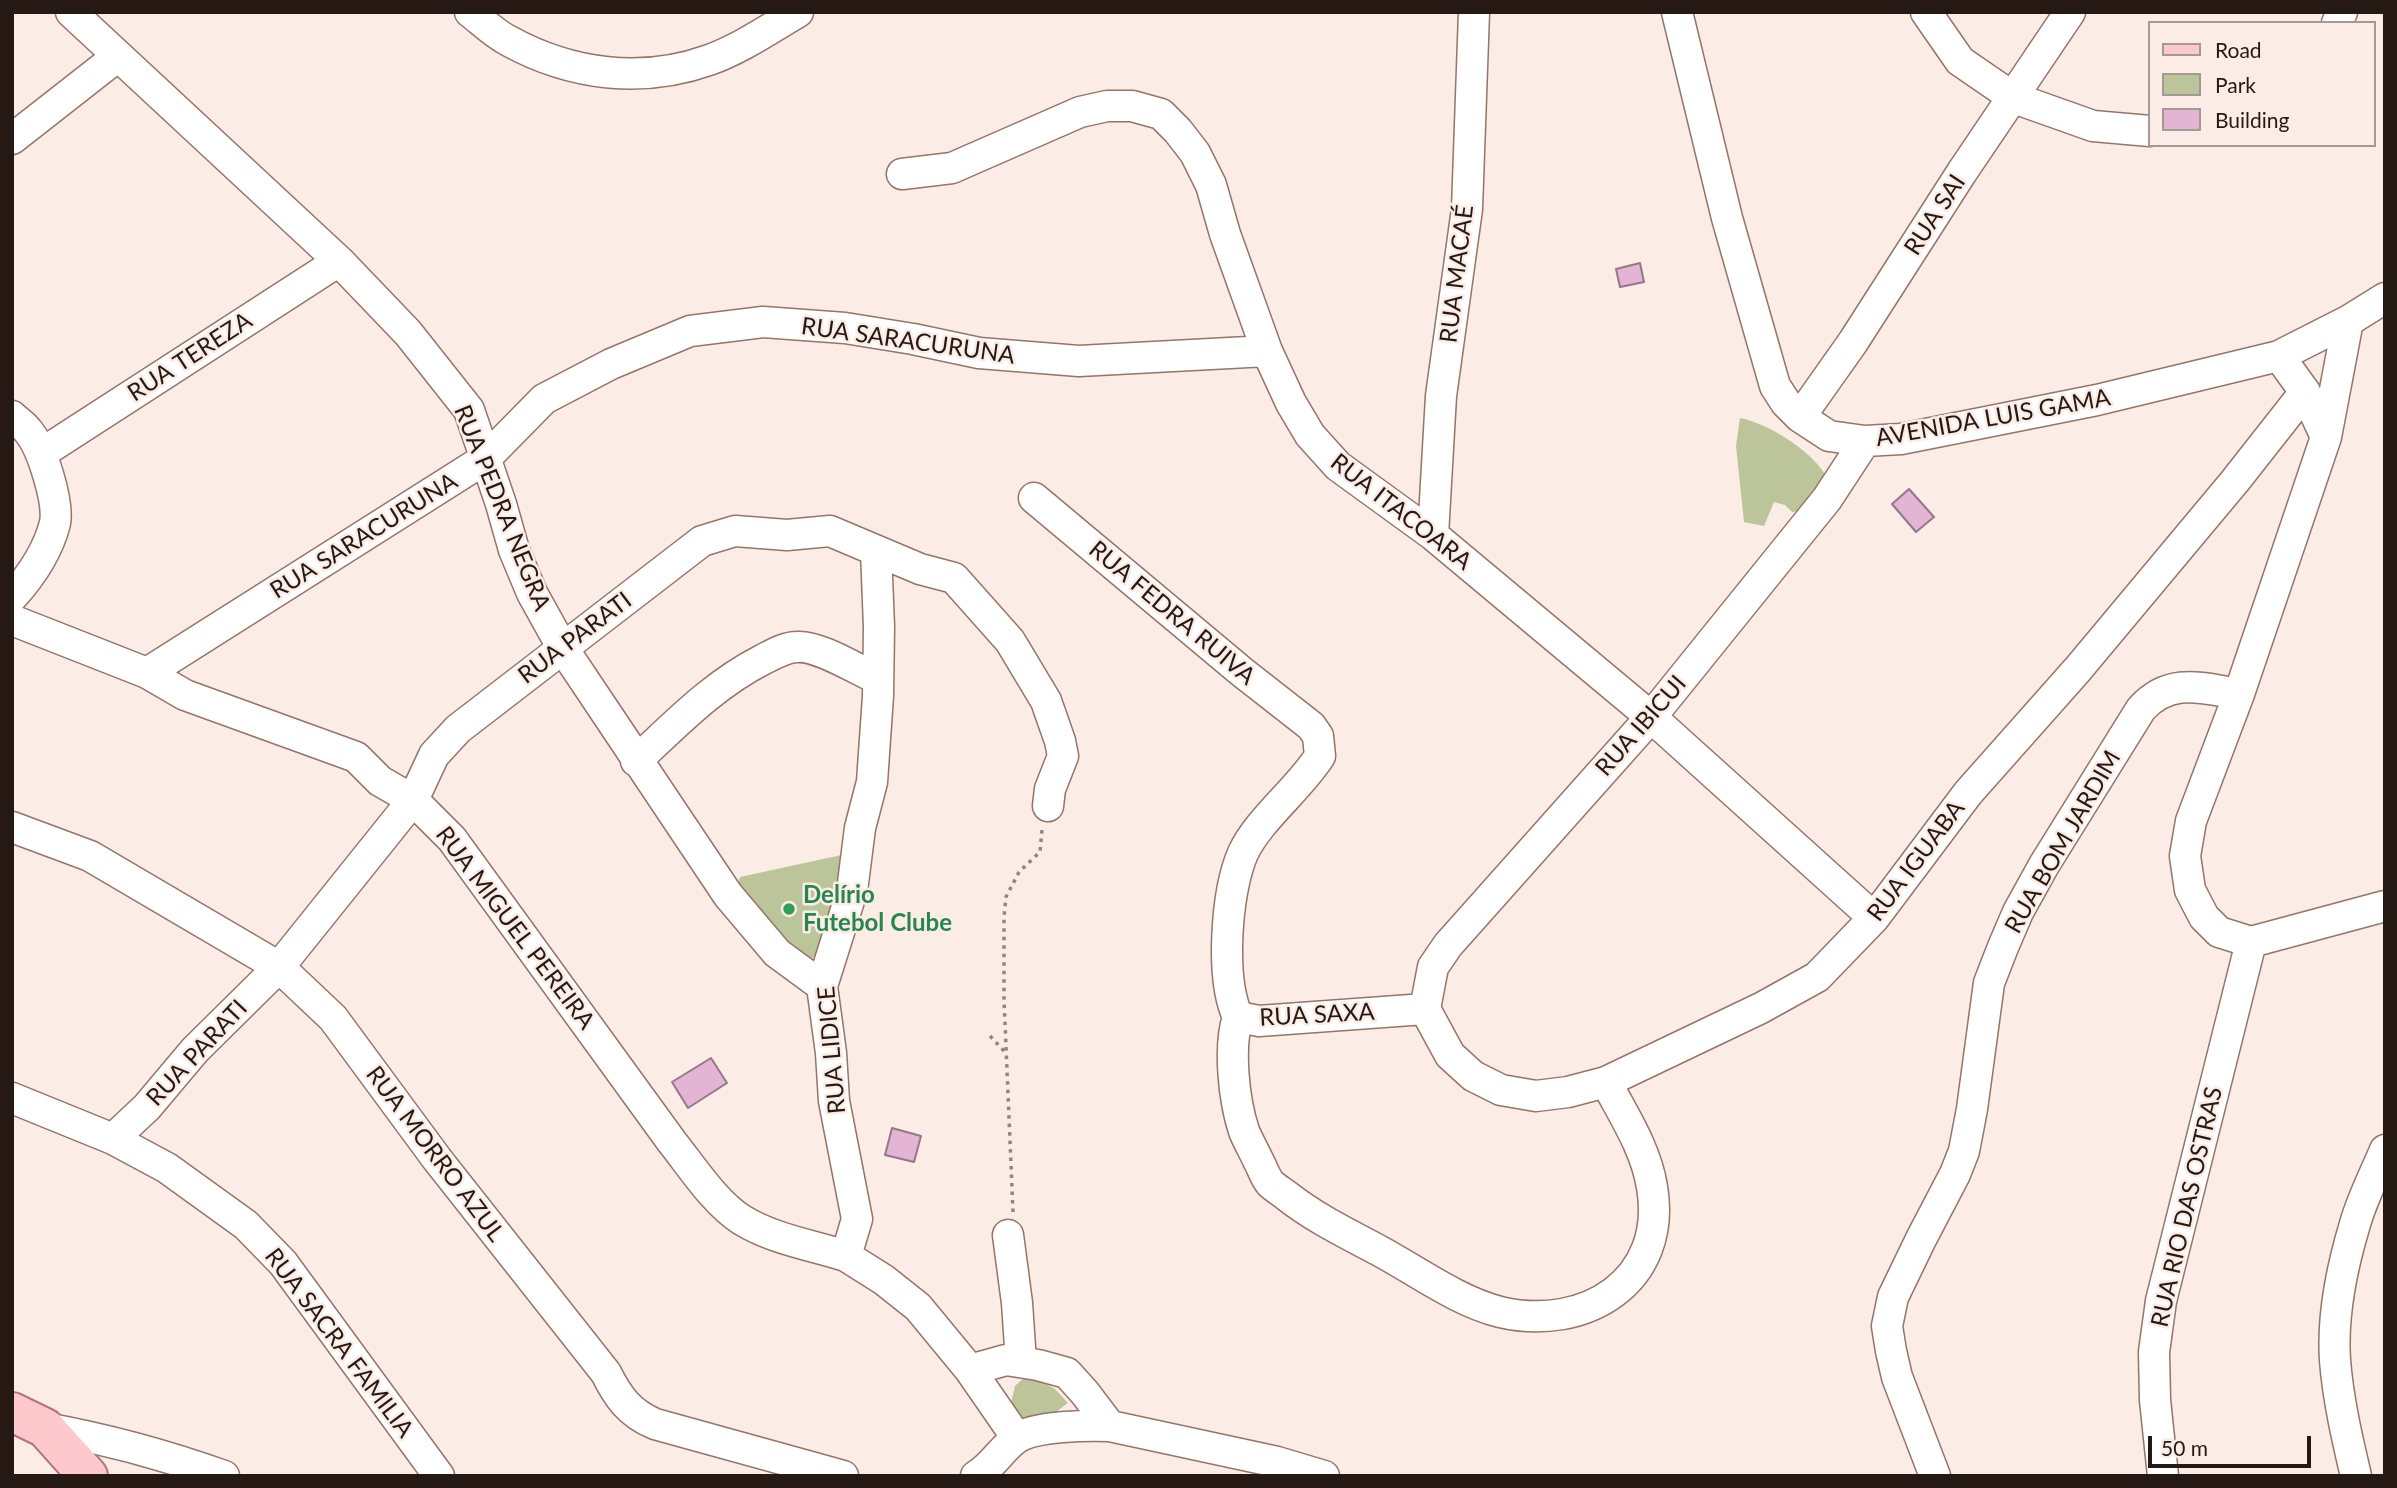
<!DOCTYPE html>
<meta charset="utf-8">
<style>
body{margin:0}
#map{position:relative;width:2397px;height:1488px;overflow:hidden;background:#fbece6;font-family:Lato,sans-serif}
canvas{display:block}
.frame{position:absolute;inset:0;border:14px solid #261914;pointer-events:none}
.legend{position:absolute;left:2148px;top:21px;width:228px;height:126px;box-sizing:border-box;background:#fbece6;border:2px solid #a69892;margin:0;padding:9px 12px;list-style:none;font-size:21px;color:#261914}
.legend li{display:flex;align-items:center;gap:14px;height:35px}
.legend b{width:35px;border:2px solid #a69892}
.scale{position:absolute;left:2148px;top:1436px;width:163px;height:32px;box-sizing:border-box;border:4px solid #261914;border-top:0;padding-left:9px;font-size:21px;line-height:24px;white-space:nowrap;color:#261914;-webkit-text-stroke:5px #fbece6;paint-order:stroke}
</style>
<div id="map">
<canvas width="2397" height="1488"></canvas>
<div class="frame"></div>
<ul class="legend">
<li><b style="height:9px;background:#fec9cd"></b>Road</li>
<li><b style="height:19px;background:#bcc599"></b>Park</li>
<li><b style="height:19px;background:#e4b4d5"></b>Building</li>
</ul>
<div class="scale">50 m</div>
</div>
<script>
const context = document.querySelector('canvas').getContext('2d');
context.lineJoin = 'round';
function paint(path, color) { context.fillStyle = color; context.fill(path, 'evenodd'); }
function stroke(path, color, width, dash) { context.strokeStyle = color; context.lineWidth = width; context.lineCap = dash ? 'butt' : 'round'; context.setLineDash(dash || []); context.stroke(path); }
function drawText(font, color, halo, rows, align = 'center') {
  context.font = font + ' Lato,sans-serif'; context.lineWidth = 5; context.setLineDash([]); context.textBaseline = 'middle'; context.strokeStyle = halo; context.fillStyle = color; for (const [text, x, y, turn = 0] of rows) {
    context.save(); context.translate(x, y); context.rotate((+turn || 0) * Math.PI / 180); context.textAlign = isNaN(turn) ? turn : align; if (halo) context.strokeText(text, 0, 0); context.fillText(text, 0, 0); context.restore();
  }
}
paint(new Path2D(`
 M1740,418C1769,424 1809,449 1825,474L1817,498L1804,511L1792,512L1785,505L1774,502L1764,526L1744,522L1736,446Z
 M846,854L824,948L810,960L775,930L737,888L740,877Z
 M1028,1374L1055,1389L1068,1403L1049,1417L1023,1420L1010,1407L1015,1386Z`), '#bcc599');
const building = new Path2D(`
 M1640,263L1644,282L1620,287L1616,269Z
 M1909,489L1934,517L1916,532L1892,504Z
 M711,1058L727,1083L688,1108L672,1082Z
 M892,1128L921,1136L914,1162L885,1155Z`);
paint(building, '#e4b4d5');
stroke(building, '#95778b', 2);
const minor = new Path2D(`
 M71,12L339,261L408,333L469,410L501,504L514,550L532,593L562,647L728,895L777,953L822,986
 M470,12C483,22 495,34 509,41C571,75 642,84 709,60C740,49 769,29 798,12
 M1677,12L1727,218L1775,386L1786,403L1800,417L1829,436L1865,441L1901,439L2097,400L2279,356L2348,321L2385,298
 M1926,12L1960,61L2014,98L2093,126L2150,131
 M2337,23L2342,12
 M12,139L118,56
 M902,174L952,168L1080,112L1107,106H1132L1161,114L1178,131L1195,153L1211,185L1225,234L1267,351L1291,403L1310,435L1338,466L1433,535L1651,717L1874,918
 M2279,356L2305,392L2326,437L2239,694L2191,821L2185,856L2190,890L2204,917L2219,932L2251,942L2385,906
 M12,416C17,421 24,425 28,431C42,447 59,502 55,523C48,551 31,576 12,597
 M1800,417L1853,342L1962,172L2070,12
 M2326,437L2348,321
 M42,453L339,261
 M1034,498L1242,672L1311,726L1318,736L1320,756C1299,789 1259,819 1243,853C1226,892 1220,979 1238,1017L1259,1021L1425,1009
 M1433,535L1441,396L1467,209L1474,12
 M876,551L879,627L878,696L872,782L860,828L852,891L822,986L831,1053L834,1101L857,1219L846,1256L884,1280L918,1307L970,1370L1017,1438
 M12,620L147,673L185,695L356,757L380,781L413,800L452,839L672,1142C692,1167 715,1203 742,1220C773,1239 811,1245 846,1256
 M147,673L485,459L544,399L611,364L690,331L763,322L845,328L913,339L979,353L1079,361L1267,351
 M636,761C676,724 713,685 762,660C772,655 785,647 797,647C818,645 856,669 876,678
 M12,827L90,856L279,967L333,1018L437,1159L606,1373C618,1397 629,1413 655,1424L843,1476
 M1425,1009L1450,1055L1473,1076L1501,1090L1536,1096L1568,1092L1606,1082L1761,1008L1817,977L1874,918L1968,793L2078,669L2235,481L2305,392
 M1425,1009L1433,967L1448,945L1651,717L1827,499L1865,441
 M1238,1017C1228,1047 1234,1101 1244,1131C1248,1141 1254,1151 1258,1160C1262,1167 1265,1177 1270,1183C1275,1188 1282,1192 1287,1196C1315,1218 1346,1233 1378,1250C1417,1271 1457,1301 1500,1312C1585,1332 1668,1281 1652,1187C1646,1149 1624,1116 1606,1082
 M12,1098L113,1139L167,1168L246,1225L283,1263L439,1476
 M113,1139L147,1107L195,1050L279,967L413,800L434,755L458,729L702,541L735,531L787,535L830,531L920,569L954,578L1010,641L1046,701L1060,741L1063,756L1050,789L1048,806
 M1008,1235L1017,1303L1021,1362
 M970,1370L1006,1360L1038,1365L1067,1373L1085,1393L1110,1426
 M45,1428C106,1439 165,1455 224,1476
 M976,1476C993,1466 1001,1449 1017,1438C1035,1426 1088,1425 1110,1426L1277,1462L1324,1476
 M1935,1476L1897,1377L1891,1351L1887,1326L1893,1297L1921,1239L1955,1174L1964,1151L1972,1109L1989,983L2003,947L2018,912L2044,865L2141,709C2170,677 2201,688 2239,694
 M2163,1476L2155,1400L2154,1352L2161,1301L2251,942
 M2356,1476C2347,1438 2338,1399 2335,1360C2332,1315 2342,1267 2355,1224C2362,1199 2375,1174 2385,1150`);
const major = new Path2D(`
 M12,1412L45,1428L88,1476`);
stroke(minor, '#967467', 33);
stroke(major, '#b27477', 42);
stroke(new Path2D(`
 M990,1036L1006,1053
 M1013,1212L1004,999V917L1006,897L1019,872L1040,852L1042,830`), '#92847e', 3.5, [3.5, 5]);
stroke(minor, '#fff', 30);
stroke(major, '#fec9cd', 38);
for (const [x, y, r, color] of [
 [789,909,7,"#2e9e5b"]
]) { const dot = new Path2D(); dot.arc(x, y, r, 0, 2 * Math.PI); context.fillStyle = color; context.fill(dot); stroke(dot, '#fbece6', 2.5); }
drawText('24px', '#261914', '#fbece6', [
 ["RUA SAI",1935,215,-57],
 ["RUA MACAÉ",1457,274,-83],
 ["RUA SARACURUNA",908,341,8],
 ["RUA TEREZA",190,357,-33],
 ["AVENIDA LUIS GAMA",1993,418,-10],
 ["RUA PEDRA NEGRA",502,508,68],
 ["RUA ITACOARA",1401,512,38],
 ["RUA SARACURUNA",364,536,-32],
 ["RUA FEDRA RUIVA",1172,613,40],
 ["RUA PARATI",575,638,-37],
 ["RUA IBICUI",1641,726,-49],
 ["RUA BOM JARDIM",2063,842,-60],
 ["RUA IGUABA",1916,861,-53],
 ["RUA MIGUEL PEREIRA",515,928,53],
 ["RUA SAXA",1317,1015,-3],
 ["RUA LIDICE",832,1050,-95],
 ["RUA PARATI",197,1053,-47],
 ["RUA MORRO AZUL",435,1154,53],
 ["RUA RIO DAS OSTRAS",2187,1207,-77],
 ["RUA SACRA FAMILIA",339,1343,53]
]);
drawText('bold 24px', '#27864d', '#fbece6', [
 ["Delírio",803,895],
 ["Futebol Clube",803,923]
], 'left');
</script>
